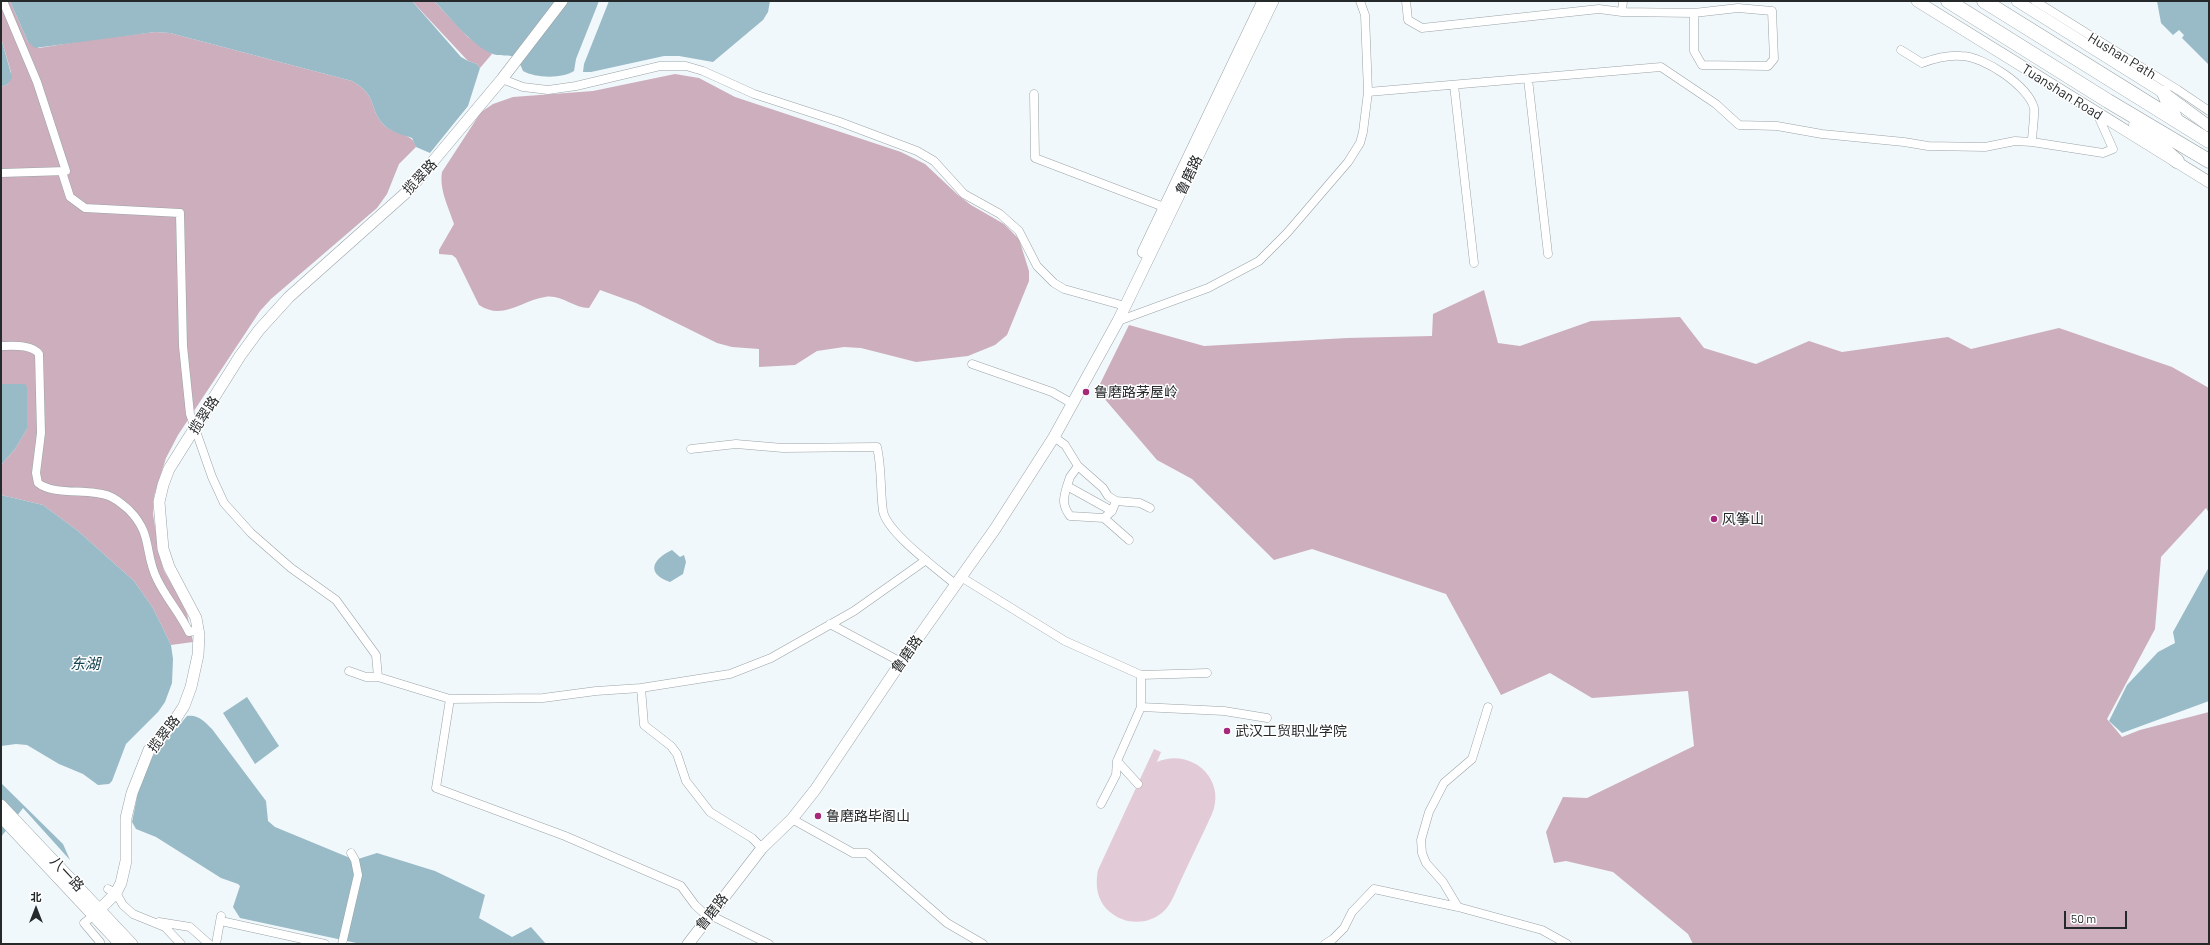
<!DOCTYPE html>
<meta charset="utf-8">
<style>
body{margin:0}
#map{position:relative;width:2210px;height:945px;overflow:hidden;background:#f0f8fb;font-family:Barlow,"Noto Sans SC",sans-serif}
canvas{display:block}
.frame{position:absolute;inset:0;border:2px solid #26292a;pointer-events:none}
.north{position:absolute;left:16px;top:889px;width:40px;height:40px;-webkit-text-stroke:3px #fff;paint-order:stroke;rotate:0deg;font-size:11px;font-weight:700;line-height:16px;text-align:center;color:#26292a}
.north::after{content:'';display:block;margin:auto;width:14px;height:18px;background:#26292a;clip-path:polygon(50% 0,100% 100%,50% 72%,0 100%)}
.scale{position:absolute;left:2064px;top:911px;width:63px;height:18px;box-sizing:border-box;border:2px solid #26292a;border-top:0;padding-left:5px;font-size:12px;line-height:14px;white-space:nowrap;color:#26292a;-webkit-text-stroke:3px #fff;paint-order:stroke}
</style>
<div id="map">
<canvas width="2210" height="945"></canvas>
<div class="frame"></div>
<div class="north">北</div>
<div class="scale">50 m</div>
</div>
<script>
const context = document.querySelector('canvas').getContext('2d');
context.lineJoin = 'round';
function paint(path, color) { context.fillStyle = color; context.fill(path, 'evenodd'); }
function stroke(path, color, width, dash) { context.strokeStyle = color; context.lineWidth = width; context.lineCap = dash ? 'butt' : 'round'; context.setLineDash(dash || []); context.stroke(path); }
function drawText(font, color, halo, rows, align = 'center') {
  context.font = font + ' Barlow,"Noto Sans SC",sans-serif'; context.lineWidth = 3; context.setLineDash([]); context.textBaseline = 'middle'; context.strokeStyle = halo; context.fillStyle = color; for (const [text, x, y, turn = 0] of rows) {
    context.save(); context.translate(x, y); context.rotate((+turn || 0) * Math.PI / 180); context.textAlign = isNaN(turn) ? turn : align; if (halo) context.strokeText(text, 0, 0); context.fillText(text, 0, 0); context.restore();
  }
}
paint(new Path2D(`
 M1154,749L1161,752L1157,762C1191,747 1227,779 1212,814C1202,836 1191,858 1181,880C1176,890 1172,904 1163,912C1148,925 1125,925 1110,912C1097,901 1095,886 1098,870Z`), '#e3cad7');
paint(new Path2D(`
 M1,1H10L28,42L39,48L95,39L155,32L170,33L352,81C379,96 368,109 384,125C394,135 414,133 416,147L399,164L387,194L377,208L271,299L260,311L178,435L166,458L154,496L153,514L160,558L164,571L186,609L193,642L171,645L153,608L134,581L78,531L43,505L1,495V465L15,449L27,429L24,384H1V87L8,84L11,72L1,38Z
 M412,1H434L468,37L492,54L480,68L477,64L468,61Z
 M675,74L699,78L735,97L901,152L925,164L958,195L971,205L1004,224L1019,239L1029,271V281L1007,335L995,345L968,356L916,362L861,348L844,347L817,351L795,365L759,367V349L732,347L717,343L636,303L600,290L589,308C573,308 561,294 545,297C523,300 503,321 479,305L456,258L452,255L439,254V250L454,224C449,208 439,190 442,172L481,112L493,104L513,97L593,91Z
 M1484,290L1498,343L1520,346L1591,321L1680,317L1704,348L1756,364L1809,341L1842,352L1948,337L1971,349L2059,328L2172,367L2209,388V513L2206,508L2161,557L2155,629L2107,719L2122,737L2140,730L2209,712V944H1693L1688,934L1613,872L1566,861L1554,863L1546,832L1563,797L1587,798L1694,746L1688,691L1592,698L1550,673L1501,695L1446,594L1312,549L1274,560L1192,479L1157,460L1097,390L1129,325L1204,346L1347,338L1432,336L1433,314Z`), '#ccaebd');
paint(new Path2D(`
 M10,1H412L461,57L468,61L477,64L480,68L468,106L430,153L416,147L412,138C403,135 391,132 384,125C368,109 379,96 352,81L170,33L155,32L35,48L28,42Z
 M434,1H599L576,59L574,71C562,79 535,78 523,71C514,46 505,61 488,52C467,40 451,18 434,1Z
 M609,1H770L768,12L763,20L713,62L679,56H664L591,72H583L584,64Z
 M2157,1H2209V65L2182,38L2184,35L2179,30L2173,35L2161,23Z
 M1,38L12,77L8,84L1,87Z
 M1,384H25L27,387V429L15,449L1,465Z
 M1,495L43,505L78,531L134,581L153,608L171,645L173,659L172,683L165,702L158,712L126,744L112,781L109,784L98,785L83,774L59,764L27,745L16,744L1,746Z
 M672,550L680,557L684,555L686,562L683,574L670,582C645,573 653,559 672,550Z
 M2209,567V701L2122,733L2109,721L2127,685L2158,652L2175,643L2173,632Z
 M247,697L279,746L255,764L223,713Z
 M187,716C198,714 205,722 212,729L266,801L268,821L275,827L355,860L377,853L435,871L485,895L479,918L512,937L531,927L546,944H361L240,918L233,907L240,886L238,884L221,878L156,837L136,829L132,822L139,787L151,758Z
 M1,783L63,844L70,860L23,808L1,837Z`), '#99bac7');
const street = new Path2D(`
 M1406,1L1408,20L1422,28L1599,9L1622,12
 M1623,1L1622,12L1694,13
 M2035,1L2178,90L2209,111
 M1738,8L1772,11L1774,59L1768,66L1702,65L1694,51V13Z
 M1901,50L1922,63C1933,59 1949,55 1961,56C1984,56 2028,86 2034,108C2035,115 2032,133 2032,142
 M502,79L523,87L548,90L576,86L660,66H686L703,71L754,94L840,122L917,151L934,161L964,194L1000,214L1019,231L1037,266L1054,283L1064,289L1125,306
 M1528,79L1548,254
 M1454,85L1474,263
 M1368,92L1661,67L1716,104L1739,125L1777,126L1822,134L1904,142L1928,146L1985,147L2015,141L2032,142L2103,153L2113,149L2100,120L2103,118
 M1034,94L1035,158L1169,209
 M62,172L70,197L85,208L180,213L183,346L190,414L212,477L224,503L251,533L291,568L336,600L376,655L378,677L450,699L436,788L565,836L681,886L695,905L708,917
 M1,173L66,171L37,82L3,1
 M1118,321L1208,288L1259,261L1287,233L1348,162L1360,143L1363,132L1368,92L1365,15L1360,1
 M1,346C12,346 32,344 39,354L41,433L36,473L38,483C54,496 89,488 109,496C117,499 123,505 129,510C153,534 144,553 157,579C166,598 180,613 189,632L198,630
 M972,364L1052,392L1073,404
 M1054,437L1065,445L1078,466L1103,488L1108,496L1116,501L1140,503L1150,508
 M691,449L736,444L783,448L877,447C882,468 880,490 883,511C887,533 939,570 956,585
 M1078,466L1070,477L1067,486L1112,511L1116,501
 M1067,486C1063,499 1062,505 1070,516L1104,518L1112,511
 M1104,518L1129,540
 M961,577L1065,641L1141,675L1207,673
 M830,624L901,662
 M349,671L366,677H378
 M1141,675V707L1224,711L1267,718
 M641,688L730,674L771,658L854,611L926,560
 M450,699L543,698L596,691L641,688L644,725L671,746L677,754L686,781L710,812L752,838L762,848
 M1138,784L1117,761L1141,707
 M1101,804L1116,775L1117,761
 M792,819L853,853H867L947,923L983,944
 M108,889L116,893L123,905L133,914L165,927L181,944
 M1458,907L1443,882L1426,863L1422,853L1421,840L1429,812L1444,783L1472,759L1488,707
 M94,915L84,923L100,942L99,944
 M710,915L769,944
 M221,921L325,944
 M159,922L190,927L209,944
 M216,944L221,916
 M342,944L358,875L355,860L351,853
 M1325,944L1333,939L1344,928L1352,912L1374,889L1458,907L1542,930L1567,944`);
const secondary = new Path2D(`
 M1917,1L2209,182
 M2017,1L2164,93L2209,126
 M1143,252L1263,1
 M1,805L132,944
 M1,817L120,944
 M94,915L116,893L121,883L126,861V818L132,793L149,750L171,726L184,706L191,687L198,655L199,635L196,618L169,567L163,549L159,502L163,485L169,469L240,356L259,330L289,297L409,190L502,79L562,1
 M688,944L762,848L792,819L815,790L901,662L995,529L1054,437L1118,321L1273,1`);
const highway = new Path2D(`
 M1948,1L2108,101L2209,161
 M1984,1L2209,141
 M2164,93L2176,120
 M2136,125L2177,161`);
stroke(street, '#9ba3a6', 9);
stroke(secondary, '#9ba3a6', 12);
stroke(highway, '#9ba3a6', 15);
stroke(street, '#fff', 8);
stroke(secondary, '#fff', 11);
stroke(highway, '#fff', 14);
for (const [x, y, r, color] of [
 [1086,392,4,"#a62879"],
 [1714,519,4,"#a62879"],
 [1227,731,4,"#a62879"],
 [818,816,4,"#a62879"]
]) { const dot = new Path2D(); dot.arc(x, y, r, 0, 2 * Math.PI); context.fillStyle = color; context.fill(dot); stroke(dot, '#fff', 1.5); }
drawText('14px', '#26292a', '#fff', [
 ["Hushan Path",2122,56,31],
 ["Tuanshan Road",2062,92,32],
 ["鲁磨路",1189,175,-64],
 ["揽翠路",420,177,-47],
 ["揽翠路",204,415,-57],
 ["鲁磨路",907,654,-55],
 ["揽翠路",164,734,-53],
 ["八一路",67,874,47],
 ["鲁磨路",712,912,-52]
]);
drawText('14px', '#26292a', '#fff', [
 ["鲁磨路茅屋岭",1094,392],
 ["风筝山",1722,519],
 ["武汉工贸职业学院",1235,731],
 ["鲁磨路毕阁山",826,816]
], 'left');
drawText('italic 15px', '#144352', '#fff', [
 ["东湖",85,664]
]);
</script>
